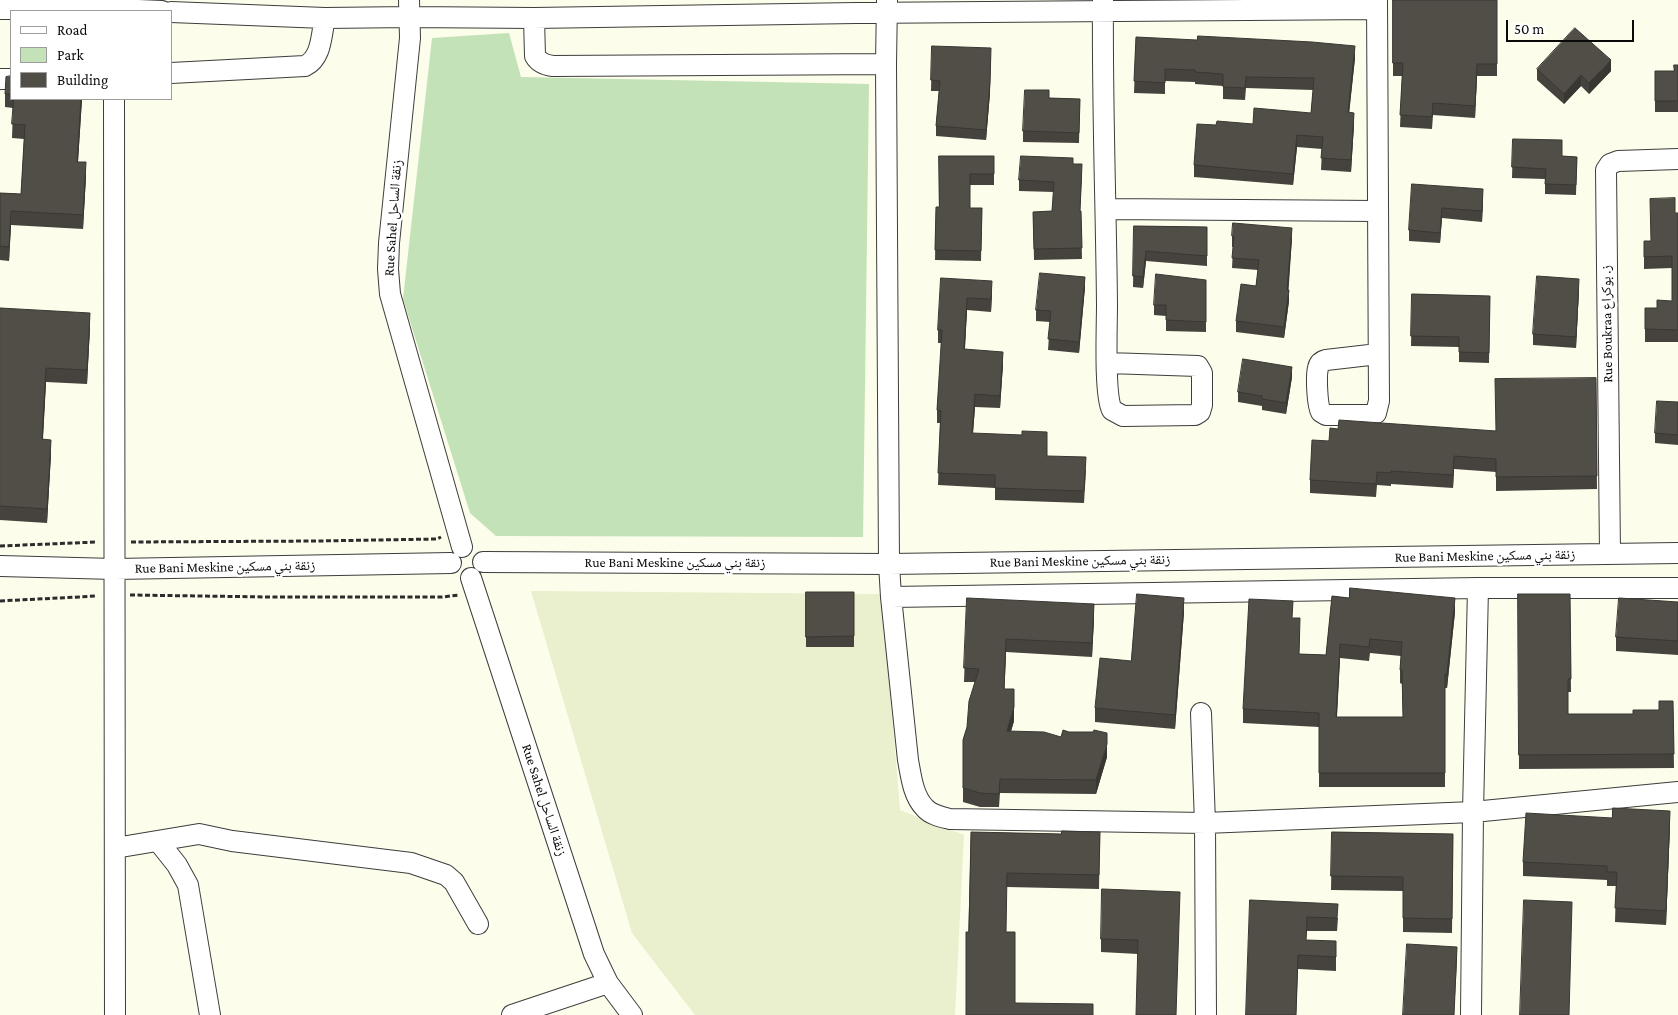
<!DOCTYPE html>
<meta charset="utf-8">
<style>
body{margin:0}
#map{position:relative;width:1678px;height:1015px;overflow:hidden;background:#fcfdea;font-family:"Crimson Pro",serif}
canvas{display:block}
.legend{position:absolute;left:10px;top:10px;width:162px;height:90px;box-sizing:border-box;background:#fff;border:1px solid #9d9d9d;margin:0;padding:6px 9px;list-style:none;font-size:15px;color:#0a0a0a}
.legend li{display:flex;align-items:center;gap:10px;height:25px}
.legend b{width:25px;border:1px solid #9d9d9d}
.scale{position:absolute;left:1506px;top:20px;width:128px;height:22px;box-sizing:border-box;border:2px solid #0a0a0a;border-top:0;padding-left:6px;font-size:15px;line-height:18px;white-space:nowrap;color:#0a0a0a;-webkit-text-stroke:4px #fff;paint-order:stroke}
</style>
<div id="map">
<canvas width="1678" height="1015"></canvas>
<ul class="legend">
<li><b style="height:6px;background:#fff"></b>Road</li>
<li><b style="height:14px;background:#c4e2b8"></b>Park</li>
<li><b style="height:14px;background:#514e48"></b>Building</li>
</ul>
<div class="scale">50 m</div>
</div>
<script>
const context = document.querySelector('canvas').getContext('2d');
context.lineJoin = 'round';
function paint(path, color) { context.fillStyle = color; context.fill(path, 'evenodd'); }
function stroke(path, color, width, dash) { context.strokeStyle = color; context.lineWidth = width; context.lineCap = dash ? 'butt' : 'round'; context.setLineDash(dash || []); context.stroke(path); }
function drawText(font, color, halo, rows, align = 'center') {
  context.font = font + ' "Crimson Pro","Noto Naskh Arabic",serif'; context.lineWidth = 5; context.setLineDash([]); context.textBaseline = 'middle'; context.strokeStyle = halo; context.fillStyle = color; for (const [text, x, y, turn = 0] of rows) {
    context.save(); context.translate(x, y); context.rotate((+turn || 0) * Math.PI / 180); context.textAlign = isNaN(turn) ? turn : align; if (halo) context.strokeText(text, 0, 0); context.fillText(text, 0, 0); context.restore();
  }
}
paint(new Path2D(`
 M531,591L882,594L900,810L964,835L955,1015H695L632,933Z`), '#eaefcd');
paint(new Path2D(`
 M509,33L521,77L869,84L863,537L496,536L470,513L403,299L432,38Z`), '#c4e2b8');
const minor = new Path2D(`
 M409,0L410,38L389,243L388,269L390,294L462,547
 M887,0L886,64L889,564L891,597L908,760C911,776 913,796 925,808C931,815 942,817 950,819L1205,823L1473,812L1678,792
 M1103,0C1102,102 1106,203 1107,305C1107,326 1104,395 1112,410L1123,416L1195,415L1200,412L1202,405V373L1198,366L1108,363
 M1377,0L1379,401L1376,413L1370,415H1326L1321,412C1317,405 1316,376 1318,368C1319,363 1322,361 1326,360L1378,354
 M0,9H114L162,11
 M171,12L325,18L410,17L534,18L856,13L1377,9
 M534,18L535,56C539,63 545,65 553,66L886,64
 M171,73L305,66C322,58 321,35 325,18
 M0,79H11
 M114,99L115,1015
 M1106,209L1377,211
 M1610,554L1606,170L1610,164L1618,161L1678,159
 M483,562L889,564L1678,553
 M0,566L115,569L451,563
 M471,578L594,954L608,983L632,1015
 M891,597L1478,588H1678
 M1201,713L1205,823L1206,1015
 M158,841L177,865L188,885L210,1015
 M115,848L199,834L232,841L411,863L446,875L454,882L478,924
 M512,1015L608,983
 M1471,1015L1473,812L1478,588`);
stroke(minor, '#3d3d3d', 22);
stroke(new Path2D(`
 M131,542L317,541L437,539L441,537
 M0,546L97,542
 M130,595L270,597H442L459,595
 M0,601L97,596`), '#2c2c2c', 3, [5, 2.5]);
stroke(minor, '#fff', 20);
paint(new Path2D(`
 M1393,0H1497V76H1477L1475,118L1433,115L1432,129L1400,127L1402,76H1393Z
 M1136,37L1355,58L1349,112L1354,124L1351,172L1321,170L1322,149L1297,147L1293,185L1194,177V165L1216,125L1253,124L1311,113L1313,90L1246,88L1245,100L1223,99V86L1195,84V82L1165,81V94L1134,93Z
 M932,46L990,93L986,140L936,136V126L939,91H931Z
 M1678,65V112H1655V71H1674Z
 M1537,69L1611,71L1589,94L1581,86L1564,104L1537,80Z
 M11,76V99H82L78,162L86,176L83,229L11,225L9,261L0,260V193L21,194L24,139L12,138L13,108L5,107V94Z
 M1049,98L1080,99L1079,143L1023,142V131Z
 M1513,139L1562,156L1577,157L1576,195L1545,194V179L1512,178Z
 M939,156H994V185H970V208H982L981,261L935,260L936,207H939Z
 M1073,164L1082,175L1080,211H1081L1082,259L1034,260L1033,212L1052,211L1054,192L1019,191V180Z
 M1412,184L1483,200L1482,222L1442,218L1440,243L1409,241V230Z
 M1675,213H1678V342H1645V308H1657L1672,301V268L1644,269V241H1651Z
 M1134,226L1207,227V266L1146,261L1143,288L1133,287Z
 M1232,236L1292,238L1288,290L1289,301L1284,338L1236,332V321L1256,286L1258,270L1232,268L1233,247H1232Z
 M941,278L992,293L991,312L967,310L965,349L1003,364L1000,408L975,407L973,433L1047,456L1086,470L1084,503L995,500V488L938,485L940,423H937V410L942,343H938V330Z
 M1206,280V332L1166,331V316L1154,315V305Z
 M1085,287L1079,353L1048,350L1050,322L1036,321V310Z
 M1579,289L1576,348L1533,345V334Z
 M1412,294L1490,296L1489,363L1459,362V347L1411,346Z
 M0,308L90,327L87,384L46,382L43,439L51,454L47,523L0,520Z
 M1292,377L1286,414L1262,410V406L1238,402V392Z
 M1596,378L1597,489L1496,491V472L1454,469L1453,488L1391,484V486L1377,485L1376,497L1310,493V480L1329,441L1338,429L1495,431Z
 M1678,402V445L1655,443V433Z
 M806,592H854V647H806Z
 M1518,594H1570L1571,692H1568V714H1633L1659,710L1673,701L1674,768L1519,769Z
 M1332,596L1455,612L1447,688H1445V787H1319V727L1243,723V709L1292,618L1300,632L1299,654L1326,655ZM1370,653L1401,656L1400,670V683L1402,684L1403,717H1337L1340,658L1369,661Z
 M967,598L1094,618L1092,657L1006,652L1004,689L1014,721L1011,731L1107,757L1096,794L1000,793L999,807H980L963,802V740L967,727L975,682H964Z
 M1678,602V655L1616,651V637Z
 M1184,612L1175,729L1095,722V708L1131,661Z
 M1670,825L1666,925L1615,922L1616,886H1607V880L1523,876V862Z
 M971,832L1061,834L1100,832L1099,889L1007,887L966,1015Z
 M1332,832L1453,834L1452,933L1403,932V891L1331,890Z
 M1250,900L1338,918L1337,931H1307L1306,940L1336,955V971L1298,969L1296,1015H1246Z
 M1180,906L1138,954L1101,952V939Z`), '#46433e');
paint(new Path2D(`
 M1355,46V58L1348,124V112Z
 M991,48L990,93L986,140V130Z
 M1611,60V71L1589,94V83Z
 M1477,64V76L1475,118V106Z
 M1581,75V86L1564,104V94Z
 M81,99H82L77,176V162Z
 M1354,113V124L1351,172V160Z
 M1297,135V147L1293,185V174Z
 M86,162V176L83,229V215Z
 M1483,189V200L1482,222V211Z
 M1442,208V218L1440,243V233Z
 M11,211V225L9,261V247Z
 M1292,228V238L1288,298L1289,290V301L1284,338V327Z
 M1146,251V261L1143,288V277Z
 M1085,277V287L1079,353V342Z
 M1579,279V289L1576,348V337Z
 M992,281V293L991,312V299Z
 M967,298V310L964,362V349Z
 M90,313V327L87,384V370Z
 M1003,352V364L1000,408V396Z
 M1292,367V377L1286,414V403Z
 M46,368V382L42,453V439Z
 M975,394V407L972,445V433Z
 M51,440V454L47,523V509Z
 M1454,456V469L1453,488V475Z
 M1184,598V612L1175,729V715Z
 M1455,598V612L1447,688V674Z
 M1094,604V618L1092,657V643Z
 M1006,639V652L1004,703V689Z
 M1340,644V658L1336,731V717Z
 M1014,689V721L1007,745V731Z
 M1107,744V757L1096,794V780Z
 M1670,811V825L1666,925V911Z
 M1457,947V960L1454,1015Z`), '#393732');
const building = new Path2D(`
 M1393,0H1497V64H1477L1475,106L1433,103L1432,117L1400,115L1403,63H1393Z
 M1575,28L1611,60L1589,83L1581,75L1564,94L1537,69Z
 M1198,36L1312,42L1355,46L1348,112L1354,113L1351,160L1321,158L1323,137L1297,135L1293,174L1194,165L1197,124L1216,125L1217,121L1253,124L1254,108L1311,113L1314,78L1246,77L1245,88L1223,87V74L1195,72V70L1165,69V83L1134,81L1136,37L1197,40Z
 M932,46L991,48L990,82L986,130L936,126L940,81L931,80Z
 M1674,65H1678V101H1655V71H1674Z
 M11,76V94H5L6,77Z
 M1025,90H1049V98L1080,99L1079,133L1023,131Z
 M14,99H81L77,162H86L83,215L11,211L9,247L0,246V193L21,194L25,125L12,124Z
 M1513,139L1562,140V156L1577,157L1576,185L1545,184L1546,169L1512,167Z
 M939,156H994V174H970V208H982L981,251L935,250L936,207H939Z
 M1021,156L1073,158V164H1082L1080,211H1081L1082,248L1034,249L1033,212L1052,211L1054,182L1019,180Z
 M1412,184L1483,189L1482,211L1442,208L1440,233L1409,230Z
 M1675,198V213H1678V330L1645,329V308H1657V300L1672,301V256L1644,257V241H1651L1650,199Z
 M1233,223L1292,228L1287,290H1289L1284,327L1236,321L1241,284L1256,286L1259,260L1232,258L1234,237L1232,236Z
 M1134,226L1207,227V256L1146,251L1143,277L1133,276Z
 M1040,273L1085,277L1079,342L1048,339L1051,311L1036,310Z
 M1156,274L1206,280V322L1166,320V305H1154Z
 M1537,276L1579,279L1576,337L1533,334Z
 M941,278L992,281L991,299L967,298L964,349L1003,352L1000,396L975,394L972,433L1022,435V431L1047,432V456L1086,457L1084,491L995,488V475L938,473L941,411L937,410L942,330H938Z
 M1412,294L1490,296L1489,353L1459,352V337L1411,336Z
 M0,308L90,313L87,370L46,368L42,439L51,440L47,509L0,506Z
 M1243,359L1292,367L1286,403L1262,399V396L1238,392Z
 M1596,378L1597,476L1496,477V459L1454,456L1453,475L1391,471V473L1377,472L1376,484L1310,480L1312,440L1329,441L1330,428L1338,429L1339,420L1496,431L1495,379Z
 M1657,401L1678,402V435L1655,433Z
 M1350,588L1455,598L1447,674H1445V773H1319V713L1243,709L1249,599L1293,601L1292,618H1300L1299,654L1326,655L1332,596L1349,598ZM1370,639L1402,642L1400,670H1402L1403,717H1336L1340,644L1369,647Z
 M806,592H854V636L806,637Z
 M1137,594L1184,598L1175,715L1095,708L1100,658L1131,661Z
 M1518,594H1570L1571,679H1568V714H1633V710H1659V701H1673L1674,754L1519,755Z
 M967,598L1094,604L1092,643L1006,639L1004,689H1014V707L1007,731L1044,732L1061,737L1063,730L1069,732H1093L1094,730L1107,733V744L1096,780L1000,779L999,794L980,793L963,788V740L967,727L969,701L979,669L964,668Z
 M1619,598L1678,602V641L1616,637Z
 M1613,808L1670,811L1666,911L1615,908L1617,872H1607V866L1523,862L1526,813L1612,818Z
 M1062,831L1100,832L1099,875L1007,873L1006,932H1015V1003L1093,1004V1015H966V932H969L971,832L1061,834Z
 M1332,832L1453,834L1452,919L1403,918V877L1331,876Z
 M1102,889L1180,892L1176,1015H1136L1138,940L1101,939Z
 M1250,900L1338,904L1337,918L1307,917L1306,940L1336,941V957L1298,955L1296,1015H1246Z
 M1524,900L1572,902L1569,1015H1520Z
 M1407,944L1457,947L1454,1015H1403Z`);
paint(building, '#514e48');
stroke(building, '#393732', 1);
drawText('14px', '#0a0a0a', '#fff', [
 ["Rue Sahel زنقة الساحل",393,218,-86],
 ["Rue Boukraa ز. بوكراع",1607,324,-91],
 ["Rue Bani Meskine زنقة بني مسكين",1485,556,-1],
 ["Rue Bani Meskine زنقة بني مسكين",1080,561,-1],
 ["Rue Bani Meskine زنقة بني مسكين",675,563],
 ["Rue Bani Meskine زنقة بني مسكين",225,567,-1],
 ["Rue Sahel زنقة الساحل",544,800,72]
]);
</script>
